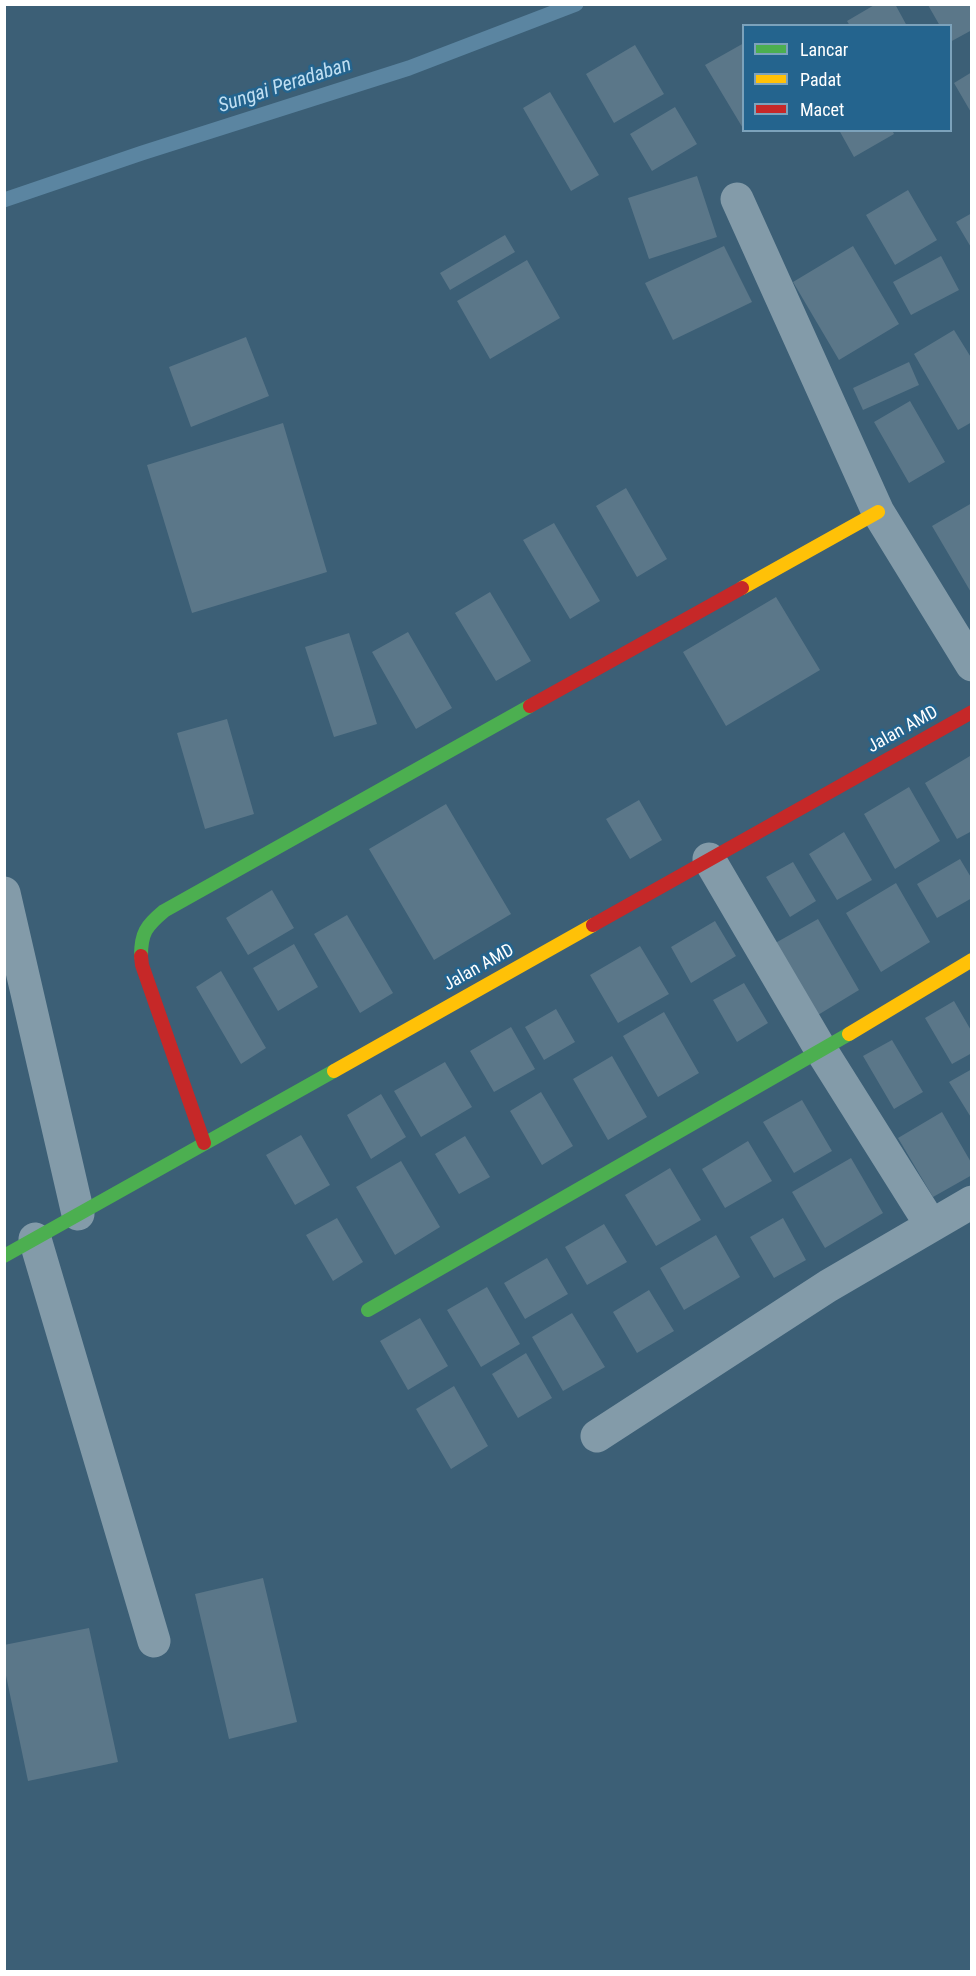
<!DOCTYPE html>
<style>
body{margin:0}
#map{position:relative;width:976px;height:1976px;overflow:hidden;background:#3c5f76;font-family:"Roboto Condensed",sans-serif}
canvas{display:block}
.frame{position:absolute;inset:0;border:6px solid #fff;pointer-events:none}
.legend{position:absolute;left:742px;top:24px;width:210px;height:108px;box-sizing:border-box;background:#24648e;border:2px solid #7ca2bb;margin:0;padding:8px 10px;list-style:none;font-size:18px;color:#fff}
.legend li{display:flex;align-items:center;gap:12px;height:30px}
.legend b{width:30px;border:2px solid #7ca2bb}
</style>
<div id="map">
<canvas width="976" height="1976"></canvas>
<div class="frame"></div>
<ul class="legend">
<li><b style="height:8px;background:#4caf50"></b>Lancar</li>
<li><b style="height:8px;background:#ffc107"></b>Padat</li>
<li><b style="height:8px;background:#c62828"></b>Macet</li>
</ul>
</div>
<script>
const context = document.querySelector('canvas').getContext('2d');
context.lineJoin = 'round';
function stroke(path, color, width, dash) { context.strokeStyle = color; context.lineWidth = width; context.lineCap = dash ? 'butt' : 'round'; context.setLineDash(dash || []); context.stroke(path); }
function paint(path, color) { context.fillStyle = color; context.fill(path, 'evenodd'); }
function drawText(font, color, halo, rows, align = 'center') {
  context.font = font + ' "Roboto Condensed",sans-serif'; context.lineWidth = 5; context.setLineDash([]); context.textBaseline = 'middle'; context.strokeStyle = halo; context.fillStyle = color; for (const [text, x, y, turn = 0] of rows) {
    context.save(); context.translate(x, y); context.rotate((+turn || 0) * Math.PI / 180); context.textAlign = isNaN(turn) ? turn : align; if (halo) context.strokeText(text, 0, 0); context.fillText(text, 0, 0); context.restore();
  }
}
stroke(new Path2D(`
 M4,200L142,153L409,68L576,4`), '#5b85a1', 15);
paint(new Path2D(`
 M876,4H895L907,26H850L847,21Z
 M928,5H972V30L950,42V26H940Z
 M744,43V130L705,65Z
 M635,45L664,94L614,123L586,74Z
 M972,72V114L954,83Z
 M550,92L599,175L571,191L523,108Z
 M675,107L697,144L652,171L630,134Z
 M839,130H892L894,134L854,157Z
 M697,176L717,237L649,259L628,198Z
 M908,190L937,240L895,265L866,215Z
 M972,213V249L956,222Z
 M505,235L515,252L450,290L440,273Z
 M724,246L752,302L673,340L645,283Z
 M853,246L899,324L839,360L793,282Z
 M941,256L959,290L911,315L893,282Z
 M527,260L560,318L490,359L457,301Z
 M954,330L972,359V422L958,430L914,354Z
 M246,337L269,396L191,427L169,367Z
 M909,362L919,385L863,410L853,388Z
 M910,401L945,462L909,483L874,422Z
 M283,423L327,572L192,613L147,465Z
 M626,488L667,559L637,577L596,506Z
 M972,503V594L932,526Z
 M554,523L600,601L570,619L523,540Z
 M490,592L531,661L496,681L455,613Z
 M776,597L820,670L726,726L683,652Z
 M408,632L452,708L416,729L372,652Z
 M349,633L377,724L334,737L305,647Z
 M227,719L254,814L205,829L177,733Z
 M970,756L972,831L957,839L925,783Z
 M909,787L940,841L895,869L864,814Z
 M639,800L662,840L630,859L606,819Z
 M446,804L511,914L434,960L369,849Z
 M844,832L872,880L837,900L809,854Z
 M960,859L972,879V898L937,918L917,884Z
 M793,862L816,901L790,917L766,877Z
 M896,883L930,942L881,972L846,913Z
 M272,890L294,928L248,955L226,918Z
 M347,915L393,993L360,1013L314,934Z
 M818,919L859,990L813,1018L770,946Z
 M715,921L736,956L691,983L671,947Z
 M294,944L318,987L278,1011L253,968Z
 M640,946L669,994L618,1023L590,975Z
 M221,971L266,1048L241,1064L196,987Z
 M744,983L768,1023L737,1042L713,1000Z
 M954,1001L972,1032V1053L952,1064L925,1018Z
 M556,1009L575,1042L544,1060L525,1027Z
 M664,1012L699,1073L658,1097L623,1036Z
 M511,1027L535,1069L494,1092L470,1051Z
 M892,1040L923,1092L894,1109L863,1056Z
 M612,1056L647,1117L608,1140L573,1079Z
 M445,1062L472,1107L421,1137L394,1091Z
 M972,1069V1119L949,1082Z
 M541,1092L573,1146L542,1165L510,1111Z
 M381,1094L406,1137L371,1159L347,1115Z
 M802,1100L832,1151L794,1173L763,1122Z
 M942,1112L972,1164V1175L933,1197L898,1138Z
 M301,1135L330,1185L295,1205L266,1155Z
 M465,1136L490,1177L459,1194L435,1154Z
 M748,1141L772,1181L725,1208L702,1169Z
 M851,1158L883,1213L825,1248L792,1192Z
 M401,1161L440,1227L395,1255L356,1187Z
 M670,1168L701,1220L656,1246L625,1195Z
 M337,1218L363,1262L333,1281L306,1235Z
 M783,1218L806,1260L774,1278L750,1237Z
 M604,1224L627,1262L587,1285L565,1247Z
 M716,1235L740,1277L684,1310L660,1268Z
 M547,1258L568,1294L525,1319L504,1283Z
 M487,1287L520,1344L481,1367L447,1310Z
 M649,1290L674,1331L637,1353L613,1312Z
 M572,1313L605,1367L563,1391L532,1337Z
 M420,1318L448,1366L408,1390L380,1341Z
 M526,1353L552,1398L518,1418L492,1374Z
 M454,1386L488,1446L451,1469L416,1409Z
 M263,1578L297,1722L229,1739L195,1594Z
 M89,1628L118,1762L28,1781L4,1666V1645Z`), '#5b7789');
stroke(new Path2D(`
 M737,199L878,512L972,665
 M709,859L821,1050L931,1225
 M4,893L78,1214
 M35,1239L154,1641
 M597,1436L828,1286L972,1202`), '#839ba9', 33);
stroke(new Path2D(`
 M141,956C141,933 146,926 164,911L530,706
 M4,1256L334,1071
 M368,1310L849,1034`), '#4caf50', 14);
stroke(new Path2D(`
 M742,588L878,512
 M849,1034L972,960
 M334,1071L593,925`), '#ffc107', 14);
stroke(new Path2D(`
 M530,706L742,588
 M593,925L972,712
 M141,956L142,965L204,1143`), '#c62828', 14);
drawText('18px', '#fff', '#24648e', [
 ["Jalan AMD",903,730,-29],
 ["Jalan AMD",479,968,-29]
]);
drawText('italic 20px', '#c0dff2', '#24648e', [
 ["Sungai Peradaban",285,86,-18]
]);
</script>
